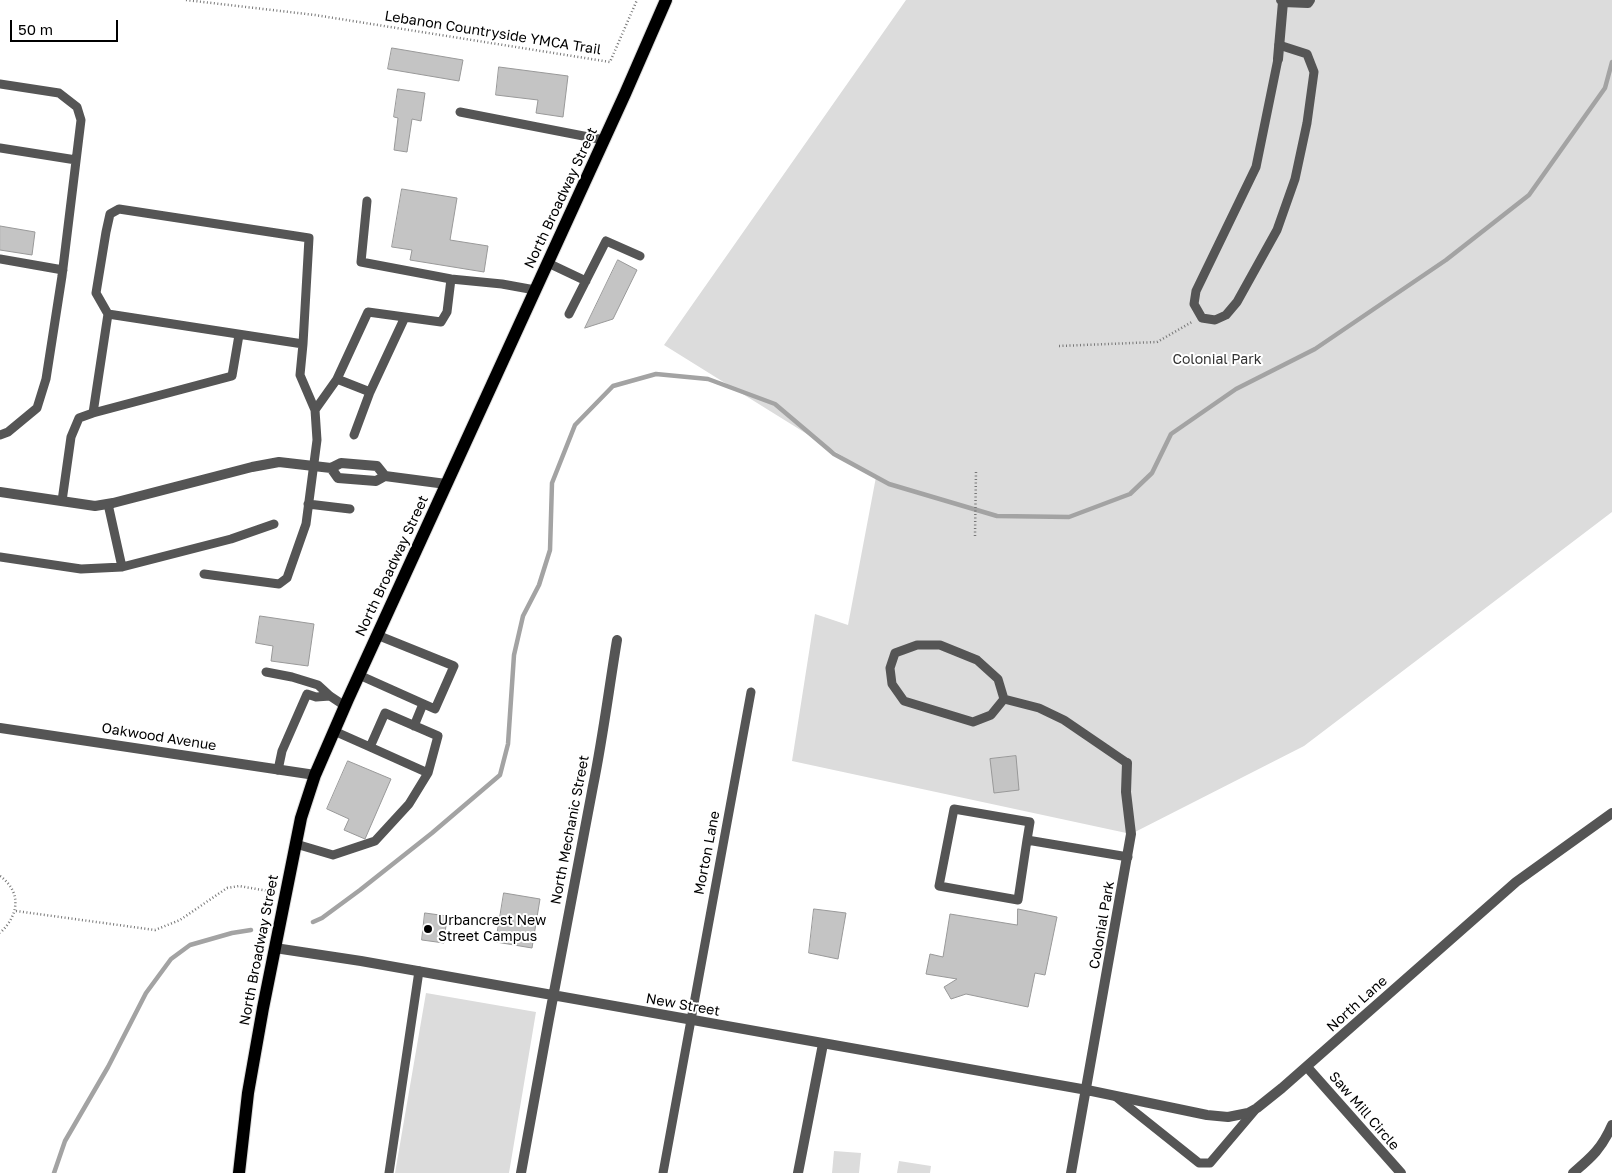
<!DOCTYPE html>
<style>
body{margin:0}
#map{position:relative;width:1612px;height:1173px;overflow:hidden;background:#fff;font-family:"Golos Text",sans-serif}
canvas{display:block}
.scale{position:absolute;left:10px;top:20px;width:108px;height:22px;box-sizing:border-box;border:2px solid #000;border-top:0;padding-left:6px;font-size:15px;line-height:18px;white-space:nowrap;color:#000;-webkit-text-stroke:4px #fff;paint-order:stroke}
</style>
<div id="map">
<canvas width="1612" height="1173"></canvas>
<div class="scale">50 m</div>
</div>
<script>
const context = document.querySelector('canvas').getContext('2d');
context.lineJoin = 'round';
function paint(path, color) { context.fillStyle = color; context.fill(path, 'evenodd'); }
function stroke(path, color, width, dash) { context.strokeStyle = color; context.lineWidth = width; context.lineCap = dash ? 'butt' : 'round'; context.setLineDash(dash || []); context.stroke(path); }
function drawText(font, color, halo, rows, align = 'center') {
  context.font = font + ' "Golos Text",sans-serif'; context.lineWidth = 4; context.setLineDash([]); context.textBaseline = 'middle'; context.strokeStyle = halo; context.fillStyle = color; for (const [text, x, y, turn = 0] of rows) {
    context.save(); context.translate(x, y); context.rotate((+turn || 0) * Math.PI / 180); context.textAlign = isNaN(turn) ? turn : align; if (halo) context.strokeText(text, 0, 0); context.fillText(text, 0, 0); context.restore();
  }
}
paint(new Path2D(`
 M906,0H1612V512L1304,746L1131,834L792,761L815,614L848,625L876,477L664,345Z
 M426,993L536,1012L509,1173H395Z
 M834,1151L861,1153L859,1173H832Z
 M899,1161L931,1166L930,1173H897Z`), '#dcdcdc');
stroke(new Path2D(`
 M313,922L322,918L360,890L432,833L500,775L508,744L514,655L523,616L539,585L550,550L552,483L575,425L613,386L656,374L708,379L775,404L834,454L889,484L997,516L1069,517L1130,494L1152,473L1171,434L1236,389L1315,349L1446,260L1529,195L1605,88L1612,62
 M54,1173L65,1141L108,1067L146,993L171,959L190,945L232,933L251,930`), '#a3a3a3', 4.5);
const building = new Path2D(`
 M392,48L463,60L459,81L388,69Z
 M499,67L568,76L563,117L536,113L538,100L496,95Z
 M398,89L425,93L421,121L412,119L407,152L394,150L398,118L394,117Z
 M402,189L457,198L450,240L488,246L484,272L410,260L412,250L392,247Z
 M0,226L35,232L32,255L0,250Z
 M618,260L637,270L613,319L585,328Z
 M260,616L314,624L308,666L271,661L273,646L256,643Z
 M1016,756L1019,790L994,793L990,759Z
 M348,761L391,779L365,839L344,830L349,819L327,809Z
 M504,893L540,899L532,948L496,942Z
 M814,909L846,913L838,959L809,953Z
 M1018,909L1057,917L1045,975L1035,973L1028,1007L966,994L951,999L944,987L957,979L926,974L930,954L943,957L950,914L1017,925Z
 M425,913L447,916L444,943L422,940Z`);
paint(building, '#c4c4c4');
stroke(building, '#999', 1);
const primary = new Path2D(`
 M239,1173L248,1093L263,1008L301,818L315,775L348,699L625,94L666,0`);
stroke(primary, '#dbdbdb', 14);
stroke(new Path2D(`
 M186,0L315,15L610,62L637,0
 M1059,346L1157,342L1192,322
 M975,536L976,471
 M0,876C22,892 19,915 0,933
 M16,911L155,930L180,920L227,888L239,886L274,892`), '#777', 2.5, [1, 2.5]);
stroke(new Path2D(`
 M1278,59L1256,167L1196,291L1194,304L1202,318L1215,320L1226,315L1237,302L1277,230L1295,179L1307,123L1314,72L1307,54L1279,45
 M0,84L59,93L77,107L81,120L62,276L46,379L37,408L8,432L0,435
 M460,112L604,140
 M0,148L76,160
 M367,201L361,262L451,279L502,284L535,290
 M0,259L63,270
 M548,263L586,281
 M108,314L96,293L106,232L110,214L119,209L309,238L303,344
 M569,314L606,241L640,256
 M337,379L368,312L441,322L447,312L451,279
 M370,392L405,317
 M315,410L337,379L370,392L354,435
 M62,501L71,437L79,418L93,413
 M108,504L122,567
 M308,504L350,509
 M0,557L81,569L122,567L231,539L274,524
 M204,574L279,584L287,578L306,524L317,440L315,410L300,375L303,344L108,314L93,413L232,376L239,335
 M266,672L292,677L318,685L330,696L345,706
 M359,675L435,709L454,666L377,635
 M1004,699L991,715L973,722L904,701L892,684L890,668L895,653L917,645H940L977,660L998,679L1004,699L1039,708L1064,720L1127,763
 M385,713L438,736L428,773L370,747Z
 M414,726L423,704
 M334,731L370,747
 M278,770L282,751L307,694L316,697L330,696
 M1027,840L1030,822L954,809L939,886L1018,900L1027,840L1128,857
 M296,844L333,855L375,841L409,804L428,773
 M1115,1096L1199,1163H1210L1255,1110
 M389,1173L419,971
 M663,1173L751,692`), '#555', 9);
stroke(new Path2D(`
 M1281,0L1283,2L1308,3L1310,0
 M1278,59L1283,2
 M331,468L338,478L376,481L385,476L446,484
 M0,492L95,506L113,503L252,467L279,462L331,468L341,463L377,466L385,476
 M0,728L315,775
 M275,948L361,961L1087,1090L1207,1115L1228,1117L1248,1113L1257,1108L1282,1088L1516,882L1612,813
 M1307,1067L1401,1173
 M521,1173C544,1044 568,914 593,786C603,737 609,688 617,640
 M798,1173L823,1044
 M1071,1173L1131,834L1126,792L1127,763
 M1573,1173C1592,1157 1602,1148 1612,1125`), '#555', 10);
stroke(primary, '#000', 12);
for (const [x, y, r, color] of [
 [428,929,5,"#000"]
]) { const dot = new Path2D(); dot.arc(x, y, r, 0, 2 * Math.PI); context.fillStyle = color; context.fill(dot); stroke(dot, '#fff', 2); }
drawText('14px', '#000', '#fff', [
 ["Lebanon Countryside YMCA Trail",493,33,9],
 ["North Broadway Street",561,198,-65],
 ["North Broadway Street",392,566,-65],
 ["Oakwood Avenue",159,737,9],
 ["North Mechanic Street",570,830,-79],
 ["Morton Lane",707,853,-79],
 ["Colonial Park",1102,925,-80],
 ["North Broadway Street",259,950,-79],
 ["North Lane",1357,1004,-42],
 ["New Street",683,1005,10],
 ["Saw Mill Circle",1364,1111,49]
]);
drawText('14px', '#333', '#fff', [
 ["Colonial Park",1217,360]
]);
drawText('14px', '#000', '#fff', [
 ["Urbancrest New",438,921],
 ["Street Campus",438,937]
], 'left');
</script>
